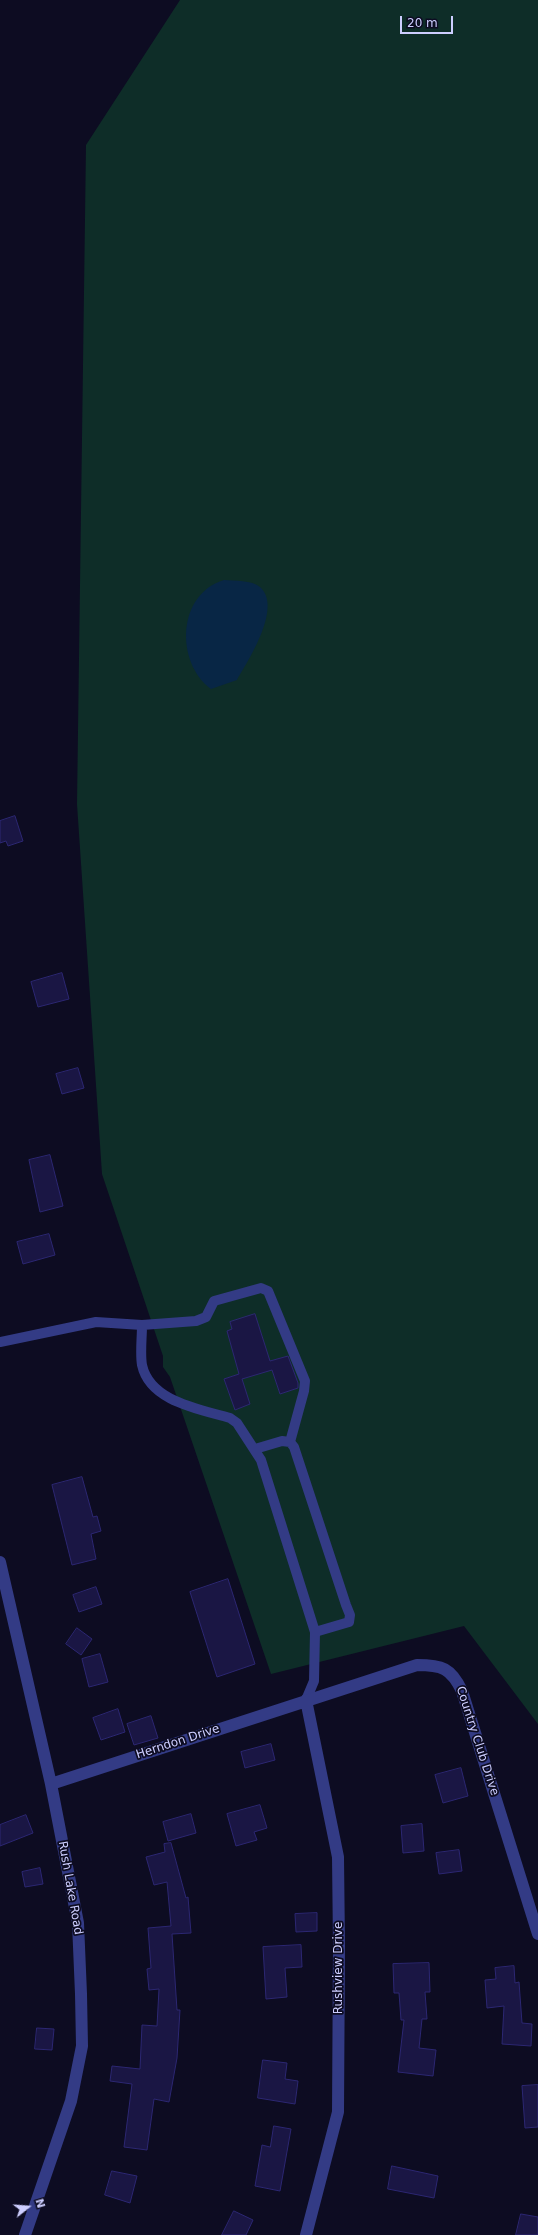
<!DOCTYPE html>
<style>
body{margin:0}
#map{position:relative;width:538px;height:2235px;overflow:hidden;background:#0d0c22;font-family:"DejaVu Sans",sans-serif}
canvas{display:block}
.north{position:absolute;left:8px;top:2187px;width:40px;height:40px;-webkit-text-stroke:3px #0d0c22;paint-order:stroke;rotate:73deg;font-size:11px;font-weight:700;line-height:16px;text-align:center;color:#cdceff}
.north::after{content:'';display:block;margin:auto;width:14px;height:18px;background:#cdceff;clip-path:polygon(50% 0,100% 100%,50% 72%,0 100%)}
.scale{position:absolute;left:400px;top:16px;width:53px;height:18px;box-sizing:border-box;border:2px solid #cdceff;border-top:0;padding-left:5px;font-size:12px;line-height:14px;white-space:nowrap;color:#cdceff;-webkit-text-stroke:3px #0d0c22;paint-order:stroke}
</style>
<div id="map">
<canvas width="538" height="2235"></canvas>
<div class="north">N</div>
<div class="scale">20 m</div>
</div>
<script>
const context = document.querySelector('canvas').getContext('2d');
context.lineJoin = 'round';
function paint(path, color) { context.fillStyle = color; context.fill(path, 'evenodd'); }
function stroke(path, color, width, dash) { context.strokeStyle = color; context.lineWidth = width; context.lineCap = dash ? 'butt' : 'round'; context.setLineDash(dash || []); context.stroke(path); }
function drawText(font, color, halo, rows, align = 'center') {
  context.font = font + ' "DejaVu Sans",sans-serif'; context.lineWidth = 3.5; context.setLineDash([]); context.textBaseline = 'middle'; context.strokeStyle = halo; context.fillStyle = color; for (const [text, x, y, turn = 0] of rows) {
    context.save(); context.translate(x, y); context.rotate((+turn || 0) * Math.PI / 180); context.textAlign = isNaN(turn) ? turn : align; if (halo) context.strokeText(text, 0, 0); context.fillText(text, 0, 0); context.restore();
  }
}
paint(new Path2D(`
 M180,0H538V1724L464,1626L271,1674L170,1377L163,1367V1356L102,1174L77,804L86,145Z`), '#0e2d28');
paint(new Path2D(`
 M224,580C234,581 252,580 260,587C283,607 248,661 237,680L211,689C175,662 177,594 224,580Z`), '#082645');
const building = new Path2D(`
 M15,816L23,841L8,846L6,841L0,843V821Z
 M62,973L69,999L38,1007L31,982Z
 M78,1068L84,1088L62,1094L56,1074Z
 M50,1155L63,1206L40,1212L29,1160Z
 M49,1234L55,1255L23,1264L17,1242Z
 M255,1314L270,1361L288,1356L298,1383V1388L280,1394L272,1370L242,1379L250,1404L235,1410L224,1379L239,1374L227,1331L232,1329L230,1322Z
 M82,1477L93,1517L97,1516L101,1531L91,1534L96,1559L72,1565L52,1485Z
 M228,1579L255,1664L217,1677L190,1592Z
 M96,1587L102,1604L79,1612L73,1595Z
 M77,1628L92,1639L81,1655L66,1644Z
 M100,1654L108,1682L89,1687L82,1659Z
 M118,1709L125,1732L101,1740L93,1718Z
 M151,1716L158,1738L134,1745L127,1724Z
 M271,1744L275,1760L245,1768L241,1752Z
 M461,1768L468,1796L443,1803L435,1775Z
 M260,1805L267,1828L254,1832L257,1840L236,1846L227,1814Z
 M191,1814L196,1833L168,1841L163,1822Z
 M26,1815L33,1833L0,1846V1825Z
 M422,1824L424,1851L403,1853L401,1826Z
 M171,1843L186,1898L188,1897L191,1933L172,1934L177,2010H180L177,2058L169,2102L154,2099L147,2150L124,2147L132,2084L110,2081L112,2066L140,2069L142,2025L157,2026L159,1989L149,1990L147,1969L151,1968L148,1928L171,1926L167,1882L154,1885L146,1857L165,1852L164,1844Z
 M459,1850L462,1871L439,1874L436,1853Z
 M40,1868L43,1884L25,1887L22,1872Z
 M317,1913V1931L296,1932L295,1914Z
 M301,1945L302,1967L285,1968L287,1997L266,1999L263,1947Z
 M429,1963L430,1992H425L427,2019H422L419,2048L436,2050L433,2076L398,2072L404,2020H401L399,1993H394L393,1964Z
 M514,1966L515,1983L519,1982L522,2023L532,2024L531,2046L502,2044L504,2006L487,2008L485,1980L496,1979L495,1968Z
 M37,2028L54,2029L52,2050L35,2049Z
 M263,2060L287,2063L285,2079L298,2081L295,2104L258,2098Z
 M538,2085V2127L525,2128L522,2086Z
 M274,2126L291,2129L280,2191L255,2186L262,2145L270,2147Z
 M392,2166L438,2176L434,2198L388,2189Z
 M112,2171L137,2176L130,2203L105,2195Z
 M234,2211L253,2220L246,2235H222Z
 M521,2214L538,2217V2235H516Z`);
paint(building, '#1a1644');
stroke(building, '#2c2772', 1);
stroke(new Path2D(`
 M142,1325L196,1321L206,1317L214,1301L261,1288L268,1291L305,1381L304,1391L290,1442
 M0,1342L96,1322L142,1325C142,1338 140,1353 142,1365C150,1402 200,1409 230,1418L237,1423L261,1460L315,1632L314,1681L306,1700
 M255,1449L282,1441L290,1442L294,1447L346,1605L350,1615L349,1622L315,1632`), '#333b85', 10);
stroke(new Path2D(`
 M0,1562L51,1784L78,1923L81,1994L82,2046L71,2101L25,2235
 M306,1700L338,1857L339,1946L338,2112L306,2235
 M51,1784L417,1665C442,1665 451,1668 462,1691L538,1934`), '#333b85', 12);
drawText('12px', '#cdceff', '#0d0c22', [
 ["Country Club Drive",477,1741,72],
 ["Herndon Drive",178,1742,-18],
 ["Rush Lake Road",70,1888,80],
 ["Rushview Drive",339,1968,-90]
]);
</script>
